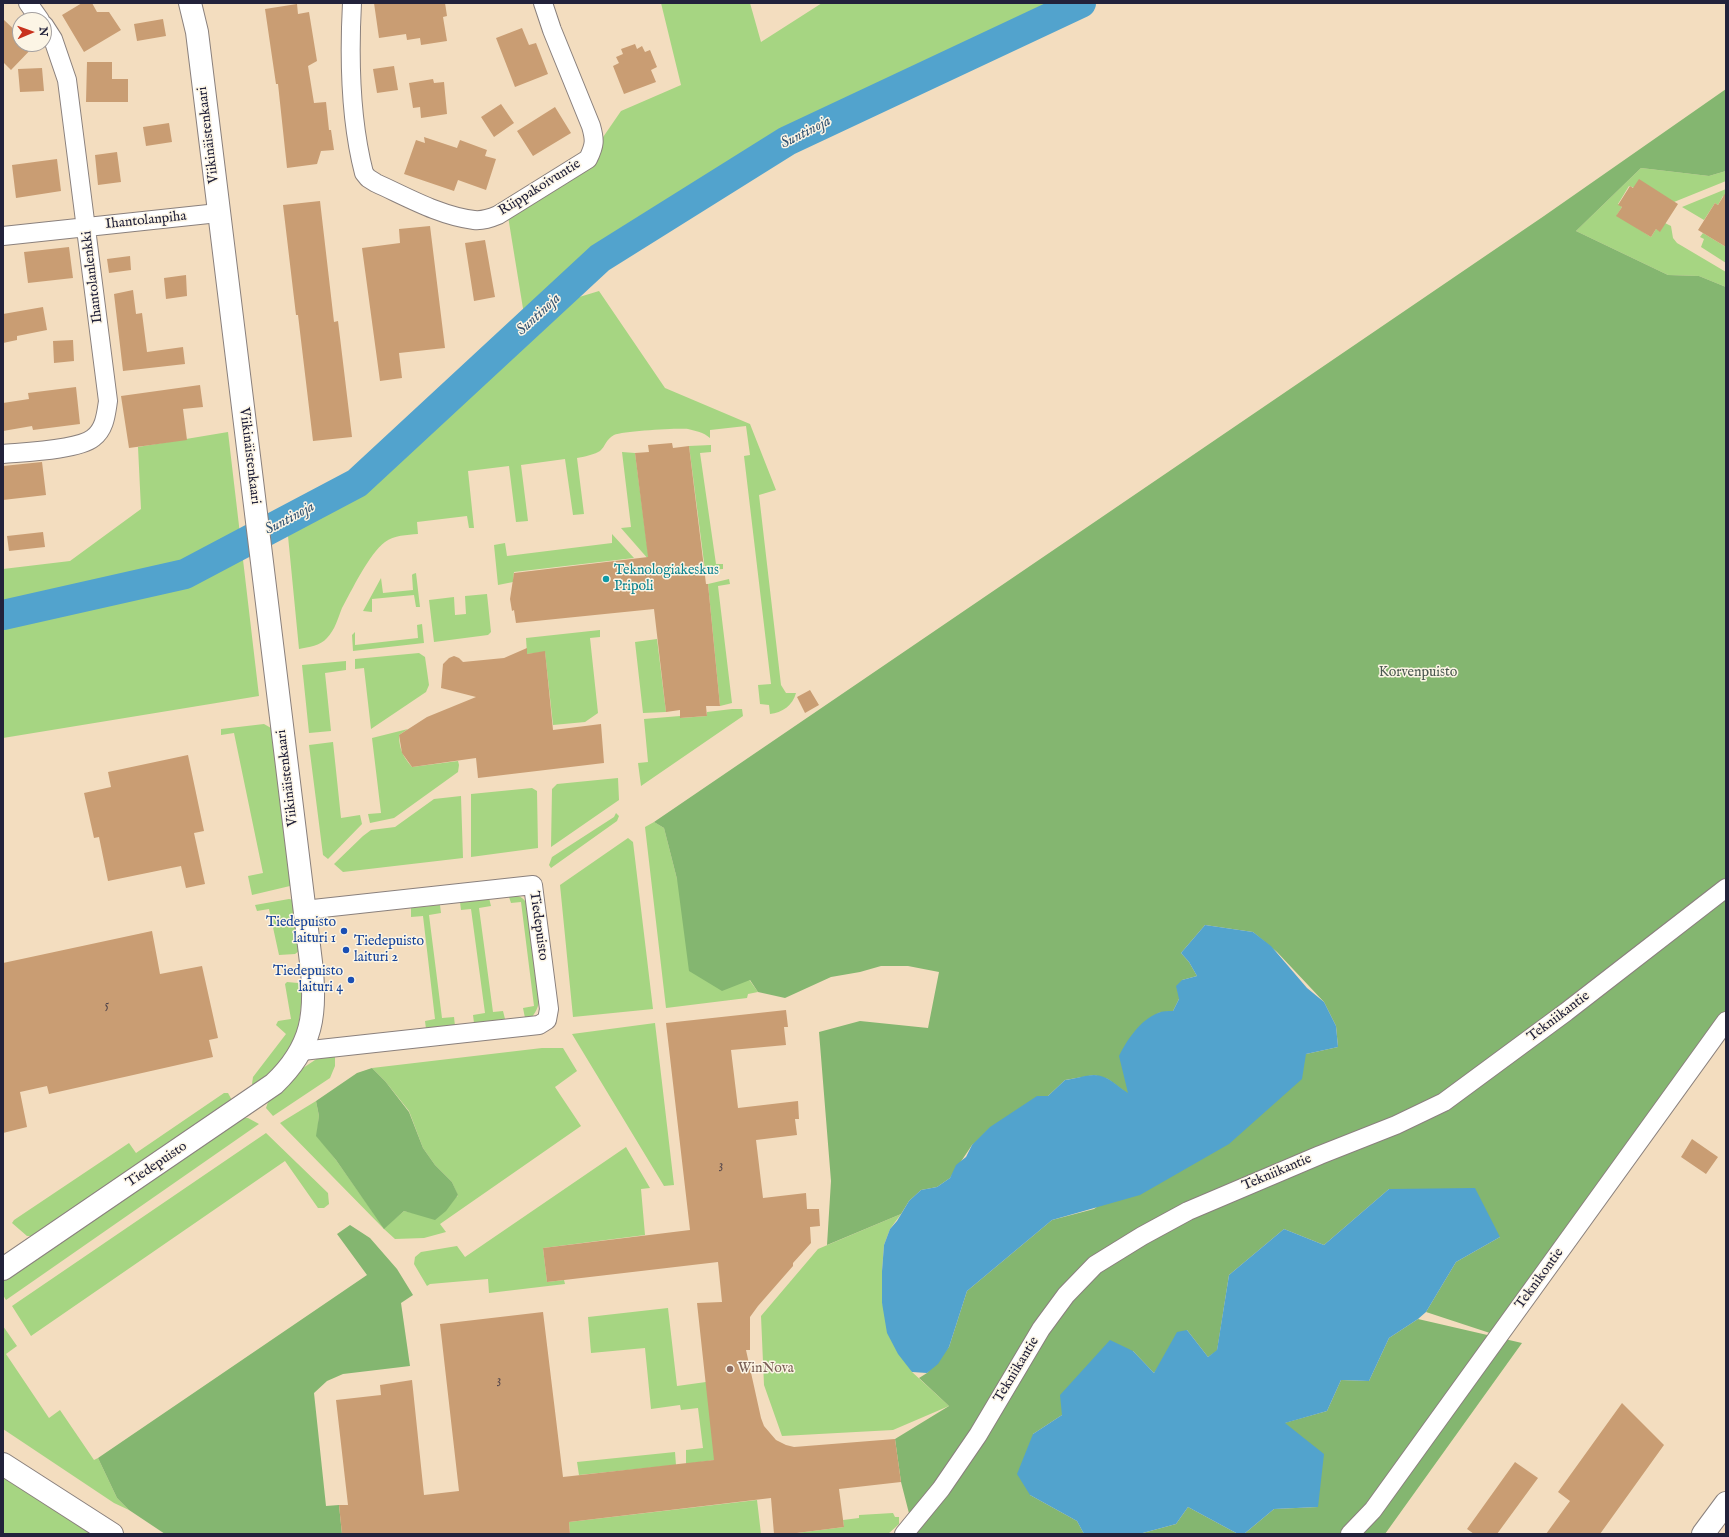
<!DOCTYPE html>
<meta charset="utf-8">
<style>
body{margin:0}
#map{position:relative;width:1729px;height:1537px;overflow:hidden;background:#f3ddbf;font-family:"IM FELL English",serif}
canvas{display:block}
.frame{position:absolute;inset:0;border:4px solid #22223b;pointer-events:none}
.north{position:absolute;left:12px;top:12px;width:40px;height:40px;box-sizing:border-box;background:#fcf5e5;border:1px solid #a5a1a1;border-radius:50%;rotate:88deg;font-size:11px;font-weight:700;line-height:16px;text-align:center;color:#22223b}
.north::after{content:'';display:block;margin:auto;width:14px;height:18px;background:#c8321e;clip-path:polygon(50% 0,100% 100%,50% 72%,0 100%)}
</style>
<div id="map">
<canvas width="1729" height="1537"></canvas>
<div class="frame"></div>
<div class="north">N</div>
</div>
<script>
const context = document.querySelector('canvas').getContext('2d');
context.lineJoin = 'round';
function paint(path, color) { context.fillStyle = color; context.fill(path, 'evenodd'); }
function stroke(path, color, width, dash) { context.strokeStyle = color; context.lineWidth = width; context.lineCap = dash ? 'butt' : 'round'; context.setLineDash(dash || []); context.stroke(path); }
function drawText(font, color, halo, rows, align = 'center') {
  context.font = font + ' "IM FELL English",serif'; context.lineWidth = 3; context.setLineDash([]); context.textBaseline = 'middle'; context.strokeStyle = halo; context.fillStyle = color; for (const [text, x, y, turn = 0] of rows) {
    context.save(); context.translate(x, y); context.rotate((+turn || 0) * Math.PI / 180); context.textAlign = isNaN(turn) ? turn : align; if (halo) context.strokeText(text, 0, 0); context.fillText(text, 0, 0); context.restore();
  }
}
paint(new Path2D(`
 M661,3H750L761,42L822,3H1081L787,141L600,258L526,327L507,210L588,159L621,111L681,85Z
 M1641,168L1709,176L1726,171V181L1674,202L1629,186L1618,204L1622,207L1617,215L1651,237L1656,229L1660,231L1665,223L1671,226L1673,238L1677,243L1726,272V287L1699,276L1668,275L1576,231Z
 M1726,189V198L1723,196L1718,205L1715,203L1704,220L1682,207Z
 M1703,233L1726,247V263L1701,247L1704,239L1700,237Z
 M599,291L665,388L750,424L776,490L759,495L781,685L786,693H796C793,705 782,713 770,714L769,705L760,704L758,685L771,684L744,456L750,455L746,426L710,430V438C703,432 696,431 688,429C677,428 624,431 614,435C606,439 605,447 600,451C596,454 583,457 577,458L584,514L573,515L565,459L521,465L528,521L516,522L509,466L468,471L474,528H469L467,516L417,522L418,534C407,535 394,535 385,542C369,554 352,590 342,608C338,618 335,630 327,638C320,646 309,647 299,649L288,536L364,489L576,298Z
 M228,432L259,696L3,738V569L70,561L141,509L138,447Z
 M711,445V452L700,453L716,564H723V569L705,570L689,446Z
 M622,452L635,453L649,560L621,528L631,527Z
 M612,534L634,558L514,572L513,582L498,585L494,545L505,543L507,556L612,543Z
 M416,573L420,607H416L414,595L372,599V612L363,611L381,578L383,593L413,590L412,575L413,574Z
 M729,579L730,584L718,586L732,703L720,706L708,584Z
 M487,594L491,632L488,635L434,642L429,600L454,597L455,615L466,614L465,596Z
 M422,624L424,643L353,651L352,635L355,632V645L418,638L417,625Z
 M600,630V637L590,638L598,713L585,722L553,725L545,652L527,654L526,638Z
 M657,639L666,712L643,713L635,642Z
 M419,653L425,657L429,685L426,692L371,729L364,668L355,669V659Z
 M346,661V670L325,673L331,731L309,733L302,665Z
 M732,709H742L743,716L641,786L638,763L648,762L644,719L680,716L681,718L707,716V712Z
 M264,724L271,728L292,882L290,886L252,895L248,876L263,873L234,733L221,735V729Z
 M408,729L399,735C399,748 403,757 412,767L458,761L459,765L458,772L394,818L370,823L368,814L381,813L372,738Z
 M333,742L341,818L360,815L362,824L328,859L323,855L309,745Z
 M618,778L619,800L551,847L552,789L557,784Z
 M532,788L537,791L538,848L471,857V794Z
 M461,796L463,858L343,872L334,864L363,836L371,830L395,827L434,799Z
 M616,813L619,816L617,821L551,868L549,865L552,857L614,817Z
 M654,822L664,828L677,879L758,992L748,994L747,998L666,1008L645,827Z
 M628,838L633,842L653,1009L573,1017L560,885Z
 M513,895C521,896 525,899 528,906L539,997C539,1006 537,1010 532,1017L525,1018L523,1008L534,1006L521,902L511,903L509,897Z
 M489,898L491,906L479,908L493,1012L503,1011L505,1019L474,1023L473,1015L485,1013L471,909L461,910L460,902Z
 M289,899L294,900L299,951L295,954L279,955L269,909L257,911L255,905Z
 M440,905L441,913L429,915L442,1018L454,1017L455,1026L426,1029L425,1021L435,1019L423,916L411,917V908Z
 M287,982L298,983L302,987C302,1010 298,1041 284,1060C277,1069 267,1076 259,1084H252L253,1077L286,1034L276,1025L278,1021L291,1019L285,984Z
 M655,1023L674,1185L664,1186L572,1034Z
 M542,1048H563L577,1071L555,1087L581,1126L440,1224L446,1232L424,1238L395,1239L384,1229L280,1123L316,1101L319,1116L317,1136L336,1160L384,1228L404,1211L418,1214L458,1196L452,1182L435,1165L423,1148L409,1111L385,1081L372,1068Z
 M335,1056V1066L330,1078L273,1116L266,1108L269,1099L294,1079L303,1068L318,1058Z
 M224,1093H228L233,1102L34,1236H27L12,1223L14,1220L129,1143L136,1153Z
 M241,1118H248L259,1124L6,1300L3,1295V1281Z
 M266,1133L328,1193L329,1204L324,1208H318L285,1161L31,1336L12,1306Z
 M626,1147L650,1188L641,1189L645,1235L543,1248L547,1282L564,1280L565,1284L489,1293L488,1279L430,1284L427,1286L414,1264L415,1257L421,1252L457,1246L465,1257Z
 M901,1214L890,1229L884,1245L882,1271V1303L912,1372L949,1406L893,1430L782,1436L764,1385L761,1316L818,1249Z
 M668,1308L677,1386L706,1382L722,1459L686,1464V1450L703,1448L698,1408L681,1410L680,1405L651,1409L645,1348L591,1353L588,1317Z
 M3,1326L17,1346L6,1354L49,1418L60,1410L94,1460L98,1458L117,1498L129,1510L114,1503L3,1429Z
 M675,1452L676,1465L579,1475L577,1462Z
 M3,1467L105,1534H3Z
 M757,1500L761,1534H570L569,1522Z
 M893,1513L895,1517H899V1524L888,1534H789L844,1527L843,1520L859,1518V1515Z`), '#a6d582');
paint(new Path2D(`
 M1726,89V171L1709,176L1641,168L1576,231L1668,275L1699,276L1726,287V1028L1499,1336L1426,1312L1456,1262L1500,1237L1389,1189L1324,1245L1284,1229L1229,1275L1217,1351L1208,1357L1187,1330L1154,1373L1133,1351L1062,1415L1033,1434L1030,1495L1077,1521L1084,1534H904L912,1525L901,1482L895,1439L949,1406L919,1378L927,1373L949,1347L967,1291L1052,1220L1094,1209L1306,1054L1338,1047L1336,1026L1324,1002L1277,952L1253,932L1205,925L1181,953L1189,962L1197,976L1182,980L1179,999L1173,1011L1158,1013L1128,1094L1108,1079L1094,1075L1065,1080L1048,1096L1037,1097L972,1145L950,1178L937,1187L921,1190L909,1201L901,1214L827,1245L831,1181L819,1032L860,1021L928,1028L939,972L908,966H881L860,972L831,977L785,998L758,992L750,980L722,991L689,971L677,879L664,828L654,822L1544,216Z
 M372,1068L385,1081L409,1112L423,1148L435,1165L452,1182L458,1195L446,1211L435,1220L404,1211L384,1229L336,1160L316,1136L319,1116L316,1101L357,1073Z
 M350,1225L370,1238L397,1269L413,1295L401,1303L410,1366L343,1374L327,1381L314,1393L326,1506L339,1505L342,1534H165L129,1510L117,1498L98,1458L367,1275L337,1234Z
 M1418,1319L1522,1343L1385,1534H1244L1274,1509L1318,1507L1284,1423L1327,1411L1341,1380L1369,1381L1389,1338Z
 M1188,1507L1238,1534H1139L1176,1524Z`), '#84b670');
paint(new Path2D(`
 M1205,925L1253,932L1271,946L1307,988L1324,1002L1336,1026L1338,1047L1306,1054L1302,1079L1229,1144L1140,1195L1052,1220L967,1291L949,1347L938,1364L927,1373L912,1372L898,1354L887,1333L882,1303V1271L884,1245L890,1229L897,1221L909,1201L921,1190L937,1187L950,1178L956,1165L966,1157L972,1145L990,1127L1037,1096H1048L1065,1080C1075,1079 1085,1075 1094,1075C1108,1075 1118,1087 1128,1093L1119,1056C1127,1040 1140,1020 1158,1013C1162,1011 1168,1011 1173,1011L1179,999L1176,986L1182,980L1197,976L1189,962L1181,953Z
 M1475,1188L1500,1237L1456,1262L1426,1312L1418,1319L1389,1338L1369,1381L1341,1380L1327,1411L1285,1423L1324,1454L1318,1507L1274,1509L1244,1534H1238L1188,1507L1176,1524L1139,1534H1084L1077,1521L1030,1495L1017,1474L1033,1434L1062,1415L1060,1395L1110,1340L1133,1351L1154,1373L1177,1332L1187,1330L1208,1357L1217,1350L1229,1275L1284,1229L1324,1245L1389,1189Z`), '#52a3cd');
stroke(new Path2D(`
 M3,615L185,574L357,483L600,258L787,141L1081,3`), '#52a3cd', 30);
paint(new Path2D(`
 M82,3H92L97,12H109L121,30L84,52L62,15Z
 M374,3H445L447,16L443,17L447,41L421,45L420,38L407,40L406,34L379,38Z
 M297,4L298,14L309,12L317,61L308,66L314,103L326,102L329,130H331L334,150L321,151L317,164L287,168L278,84H276L265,9Z
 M3,19L20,35V44H36L11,70L3,62Z
 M163,19L166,36L137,41L134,24Z
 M522,28L529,45L536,43L548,74L515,87L496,38Z
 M635,44L637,49L642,46L645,52L650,50L657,67L651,70L656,82L624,94L613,66L619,63L616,57L623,54L621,49Z
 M87,62H112V79H128V102H86Z
 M394,66L398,90L377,93L373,69Z
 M42,68L44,91L20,92L18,69Z
 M433,79L434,83L444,82L447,114L421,118L420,107L413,108L409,83Z
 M501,104L514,123L494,137L481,117Z
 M555,107L571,133L533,156L517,131Z
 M169,123L172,142L146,146L143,127Z
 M424,137L457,148L460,140L487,150L485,156L496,159L486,190L458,180L454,191L404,174L416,140L425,143Z
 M117,152L121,182L98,185L95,155Z
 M57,159L61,191L16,198L12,165Z
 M1639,179L1678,204L1660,232L1656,229L1651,237L1616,216L1622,207L1618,205L1630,186L1633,188Z
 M1726,192V247L1698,230L1715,203L1718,205Z
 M320,201L334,322L338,321L352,437L313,441L298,315H296L283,205Z
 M430,226L445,348L399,353L402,378L380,381L362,248L400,243L399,229Z
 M485,240L495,297L474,301L465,243Z
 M69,247L73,278L28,283L24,252Z
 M130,256L131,270L109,273L107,259Z
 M186,275L187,296L166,299L164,278Z
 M133,290L136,314L142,313L147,352L183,347L185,364L123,371L114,294Z
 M43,307L47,330L17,336V340L3,343V314Z
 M73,340L74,361L54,363L53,341Z
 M200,385L203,407L183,409L187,440L129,448L121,396Z
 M76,387L80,424L33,430L32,426L3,431V403L29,399L28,393Z
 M672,443L673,448L689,446L706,584H708L720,706H706L707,716L680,718V710L666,712L654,609L516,623L514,610L512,611L510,599L514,573L648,557L635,453L649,452L648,445Z
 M42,462L46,495L3,500V466Z
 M43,532L45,547L9,551L7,536Z
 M527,648V654L545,651L553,730L601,724L604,763L478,778L476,758L412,767L402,753L399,735L427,717L476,697L441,688L443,664L449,658L454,656L459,658L463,662L504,658Z
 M810,690L819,705L805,713L797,697Z
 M188,755L204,831L194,833L205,884L186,888L181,866L108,881L99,837L94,838L84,793L111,787L108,772Z
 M152,931L160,974L202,966L218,1038L209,1040L213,1057L49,1094L47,1086L20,1092L27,1127L3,1133V963Z
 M786,1010L788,1027H784L786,1045L731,1050L738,1108L798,1101L799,1119H795L797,1135L756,1140L763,1198L806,1193L807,1209H819L820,1226L810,1227L811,1243L793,1263V1266L758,1306L750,1317V1350H746L761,1418L764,1426L776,1440L786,1445L794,1447L895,1439L901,1482L839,1489L844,1527L789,1534H774L771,1498L569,1522L570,1534H342L339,1505H348L336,1400L381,1395L380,1385L412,1380L424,1495L459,1491L440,1324L543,1312L563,1477L714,1460L697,1303L722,1302L718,1262L547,1282L543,1248L690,1230L666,1023Z
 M1692,1139L1718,1157L1706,1174L1681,1157Z
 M1622,1403L1664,1445L1600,1534H1546L1570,1501L1558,1492Z
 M1515,1462L1538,1478L1497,1534H1474L1467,1529Z`), '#c99d73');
const minor = new Path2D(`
 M28,3L40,20
 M352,3C349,59 350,119 364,173L368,178L376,183C407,197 440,216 474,220C483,221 491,218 498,215L588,159C595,145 595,140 591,126L552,30L543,3
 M3,236L218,213
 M3,454C24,452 78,450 93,438C105,429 106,414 108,401L67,80L53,39L44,25
 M302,1051L539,1025L547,1020L549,1009L533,885L304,910
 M904,1534L941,1489L978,1435L1041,1329L1066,1295L1095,1265L1142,1236L1188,1211L1320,1155L1396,1125L1444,1102L1566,1012L1726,888
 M1350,1534L1373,1510L1726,1021`);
const tertiary = new Path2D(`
 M3,1269L274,1084C313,1047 317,1013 311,962L197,32L190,3`);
const secondary = new Path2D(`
 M3,1464L112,1534`);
const trunk = new Path2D(`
 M1703,1534L1726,1503`);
stroke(minor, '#8a807d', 20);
stroke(tertiary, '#8a807d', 24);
stroke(secondary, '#8a807d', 24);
stroke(trunk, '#8a807d', 24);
stroke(minor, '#fff', 18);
stroke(tertiary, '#fff', 22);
stroke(secondary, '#fff', 22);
stroke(trunk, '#fff', 22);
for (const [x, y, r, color] of [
 [606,579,4,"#0f9aa8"],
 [344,931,4,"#1a4fb4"],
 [346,950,4,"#1a4fb4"],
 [351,980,4,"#1a4fb4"],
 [730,1369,4,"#8d6e63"]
]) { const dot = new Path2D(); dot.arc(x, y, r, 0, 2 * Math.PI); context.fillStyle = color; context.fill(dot); stroke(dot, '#fcf5e5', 1.5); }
drawText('12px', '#4c4149', null, [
 ["5",107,1006],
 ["3",721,1166],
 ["3",499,1381]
]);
drawText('14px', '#22223b', '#fcf5e5', [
 ["Viikinäistenkaari",209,135,-97],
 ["Riippakoivuntie",540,188,-32],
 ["Ihantolanpiha",146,221,-6],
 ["Ihantolanlenkki",93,277,-97],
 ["Viikinäistenkaari",249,456,83],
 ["Viikinäistenkaari",288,778,-97],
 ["Tiedepuisto",538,926,82],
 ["Tekniikantie",1559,1017,-37],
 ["Tiedepuisto",157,1165,-34],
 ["Tekniikantie",1277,1173,-23],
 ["Teknikontie",1540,1279,-54],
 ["Tekniikantie",1017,1370,-59]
]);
drawText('14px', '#0d838f', '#fcf5e5', [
 ["Teknologiakeskus",614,571],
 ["Pripoli",614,587]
], 'left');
drawText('14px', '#4a5850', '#fcf5e5', [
 ["Korvenpuisto",1418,673]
]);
drawText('14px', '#164399', '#fcf5e5', [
 ["Tiedepuisto",336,923],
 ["laituri 1",336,939],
 ["Tiedepuisto",354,942,"left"],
 ["laituri 2",354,958,"left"],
 ["Tiedepuisto",343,972],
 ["laituri 4",343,988]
], 'right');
drawText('14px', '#785e54', '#fcf5e5', [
 ["WinNova",738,1369]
], 'left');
drawText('italic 15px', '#355675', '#fcf5e5', [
 ["Suntinoja",806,133,-27],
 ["Suntinoja",539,315,-43],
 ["Suntinoja",290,519,-28]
]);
</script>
